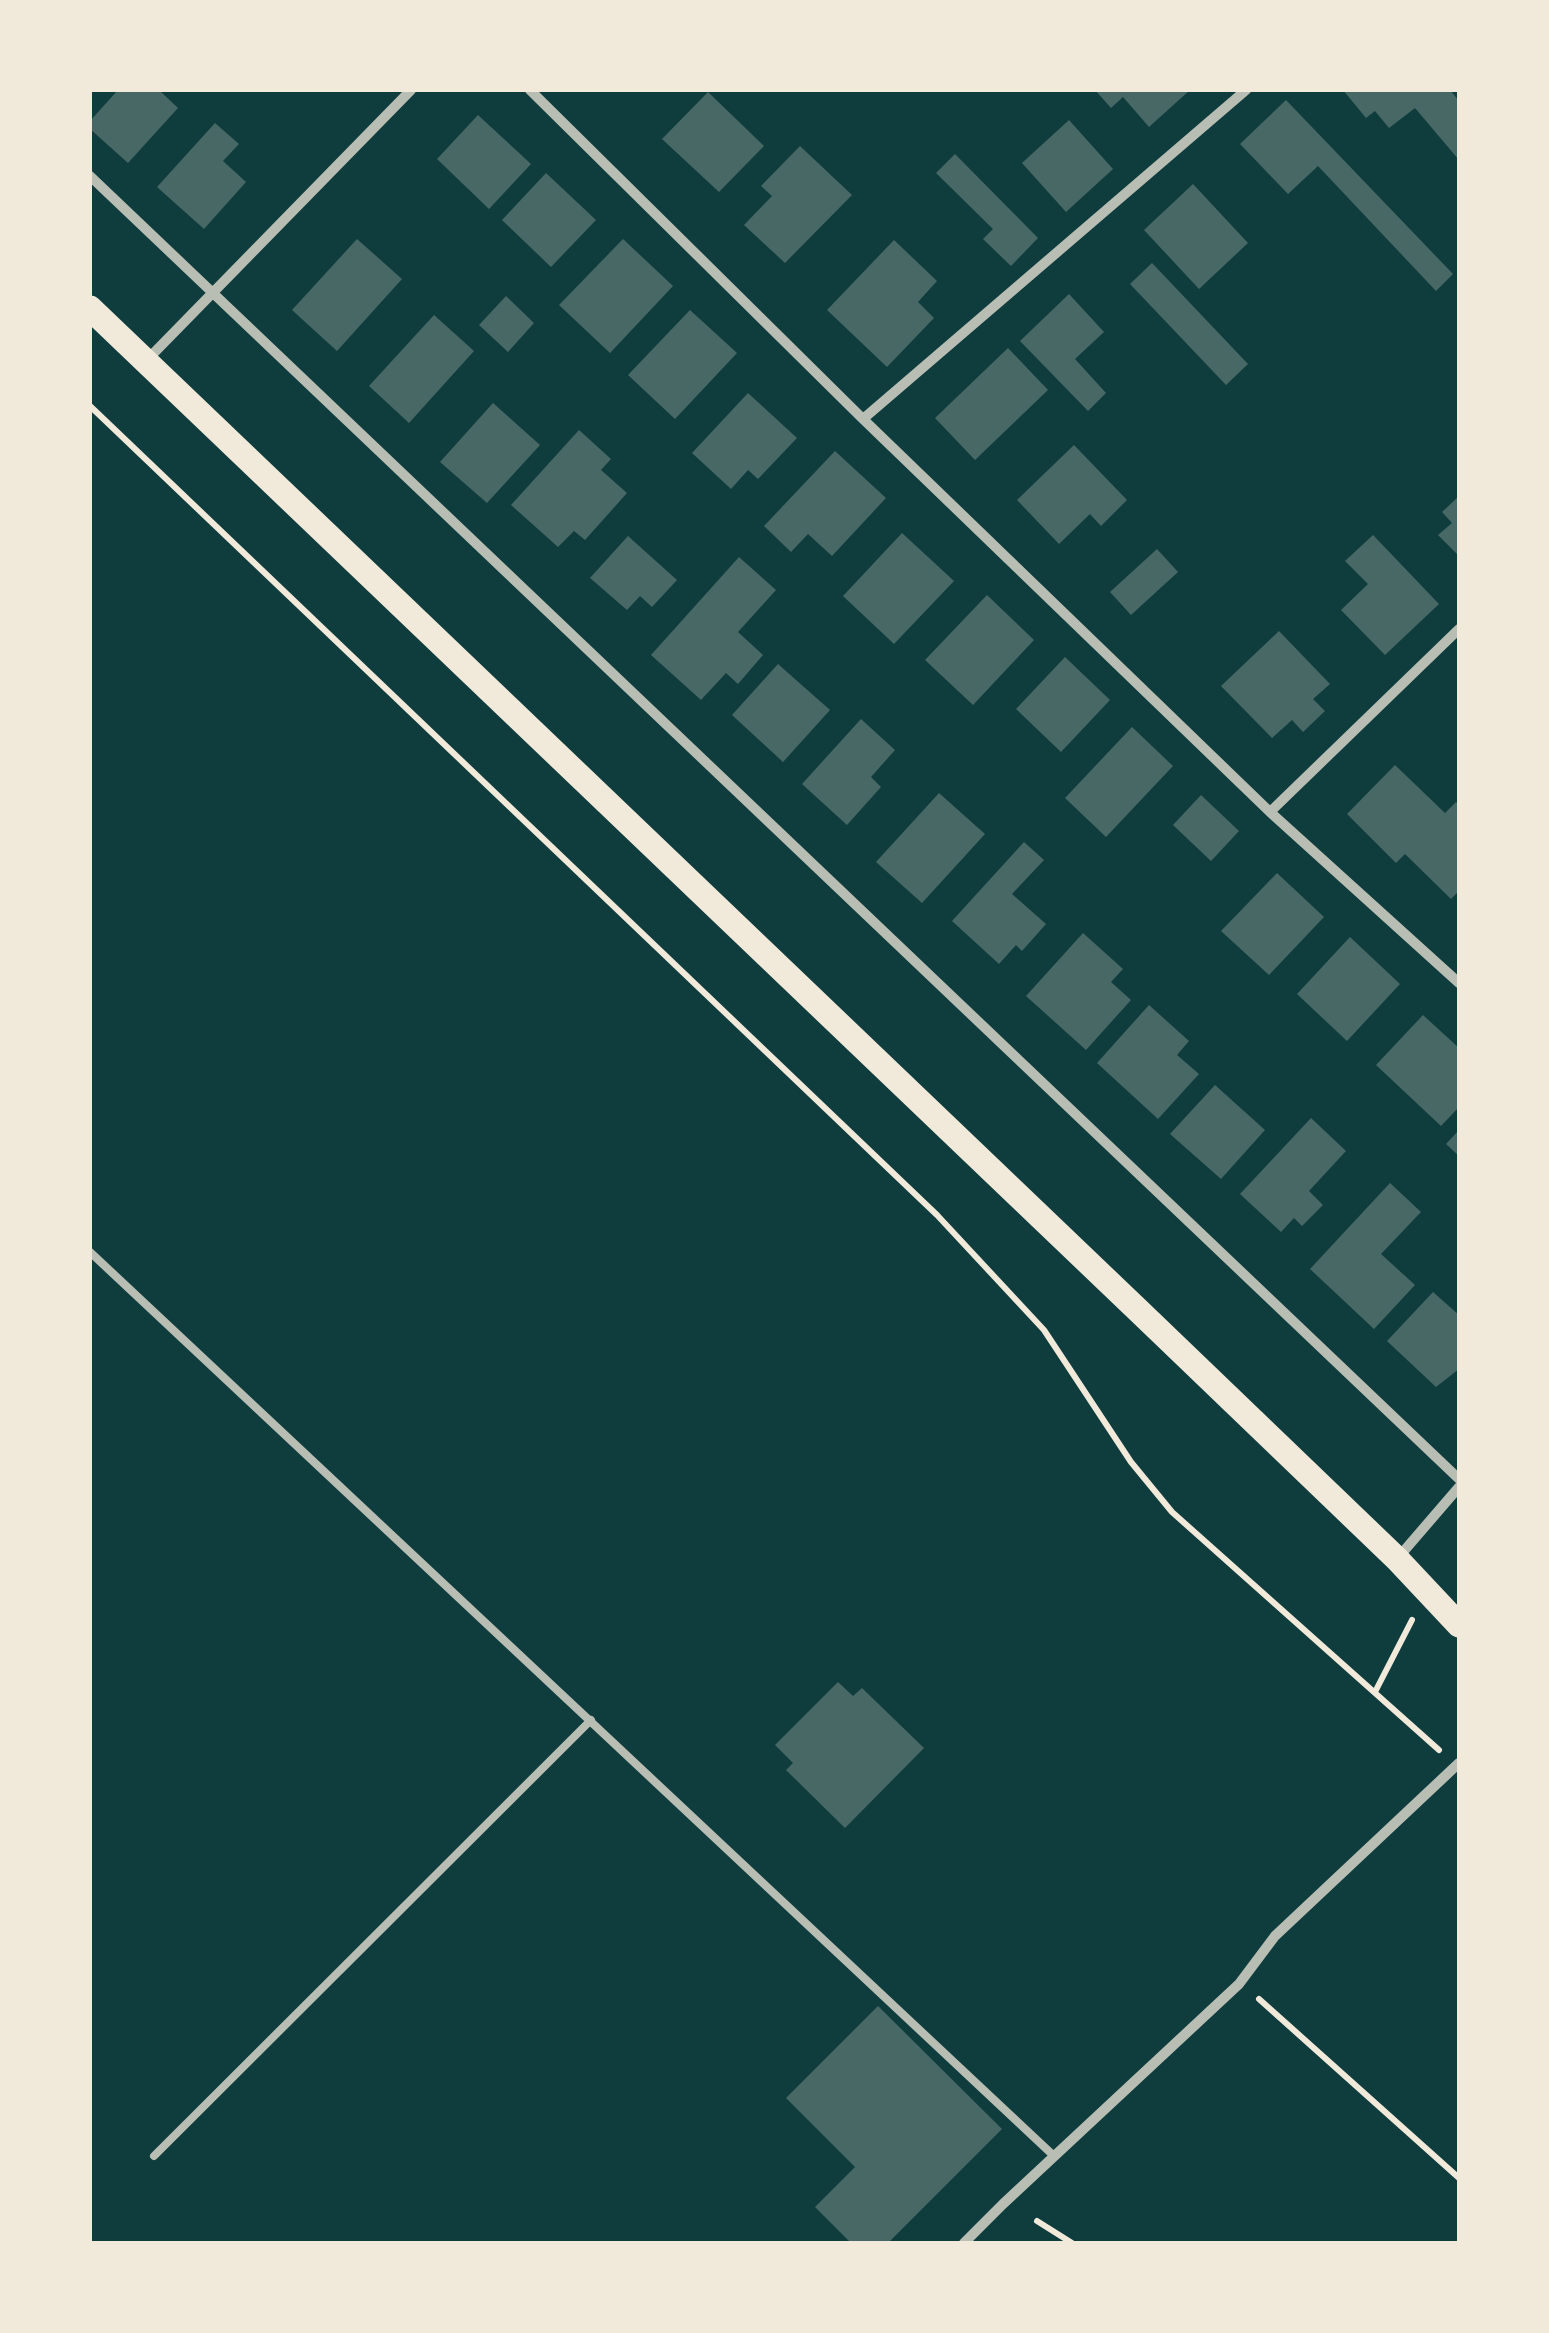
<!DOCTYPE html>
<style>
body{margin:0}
#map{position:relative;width:1549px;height:2333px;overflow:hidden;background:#0f3d3e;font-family:"Public Sans",sans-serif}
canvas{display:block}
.frame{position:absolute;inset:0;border:92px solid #f1e9da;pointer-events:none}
</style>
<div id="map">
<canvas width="1549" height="2333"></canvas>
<div class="frame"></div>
</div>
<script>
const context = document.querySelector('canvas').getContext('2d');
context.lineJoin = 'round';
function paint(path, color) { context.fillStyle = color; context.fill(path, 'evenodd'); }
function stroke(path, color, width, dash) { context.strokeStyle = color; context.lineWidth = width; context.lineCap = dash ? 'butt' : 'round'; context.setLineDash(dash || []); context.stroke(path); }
paint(new Path2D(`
 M118,90H159L178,108L128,163L90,129V121Z
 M1095,90H1190L1149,127L1123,97L1111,108Z
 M1343,90H1450L1459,101V160L1415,108L1389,128L1375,111L1366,118Z
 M708,92L764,146L719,192L662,139Z
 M1286,100L1453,274L1436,291L1318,166L1288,194L1240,144Z
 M478,115L531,164L489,209L437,159Z
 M1069,120L1113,169L1066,212L1022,163Z
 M215,123L239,144L223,161L246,182L204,229L157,187Z
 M800,146L852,195L785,263L744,225L772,196L761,186Z
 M955,154L1038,238L1011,266L983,239L993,229L936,173Z
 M546,173L596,220L551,267L502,220Z
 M1193,184L1248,243L1199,289L1144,230Z
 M357,239L402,279L337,351L292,310Z
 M623,239L673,286L610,353L559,305Z
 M894,240L937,281L918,302L934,318L887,367L827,310Z
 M1152,263L1248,364L1226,385L1130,284Z
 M1069,294L1104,332L1075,359L1106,393L1088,411L1020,341Z
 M506,296L534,323L508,352L479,325Z
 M690,310L737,353L675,419L628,375Z
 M434,315L474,351L409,423L369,386Z
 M1008,348L1048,390L975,460L935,418Z
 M748,393L797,438L758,479L748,470L731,489L692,453Z
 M493,403L540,445L487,503L440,462Z
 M579,430L611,459L601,470L627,493L585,540L574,531L558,547L511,505Z
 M1074,445L1127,500L1101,526L1090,514L1059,544L1017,500Z
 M835,451L886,498L832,556L808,534L791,552L764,526Z
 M1459,496V556L1438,535L1452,523L1442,512Z
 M902,533L954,581L894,644L843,596Z
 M1373,535L1439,604L1385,655L1341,610L1368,584L1345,561Z
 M628,536L677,580L652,607L640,596L627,610L590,578Z
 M1157,549L1178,572L1131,615L1110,592Z
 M739,557L776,590L738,632L763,655L738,684L726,673L701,700L651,655Z
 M987,595L1034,640L973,705L925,660Z
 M1279,631L1330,684L1313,699L1325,711L1303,732L1292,720L1272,738L1221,686Z
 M1065,657L1110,700L1061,752L1016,709Z
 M778,664L830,710L783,762L732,715Z
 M861,719L895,750L871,777L881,787L847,825L802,784Z
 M1132,727L1173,766L1106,837L1065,798Z
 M1395,765L1445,813L1456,802L1459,805V891L1451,899L1405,854L1396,863L1347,814Z
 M939,793L985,834L922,903L876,862Z
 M1201,795L1239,831L1211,861L1173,825Z
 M1024,842L1044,860L1012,894L1046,924L1022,951L1016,945L999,964L952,921Z
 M1277,873L1324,917L1269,975L1221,931Z
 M1083,933L1123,969L1111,982L1131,1000L1086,1050L1026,996Z
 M1350,937L1400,984L1347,1041L1297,994Z
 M1149,1005L1189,1041L1177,1055L1199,1074L1158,1119L1097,1063Z
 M1423,1015L1459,1048V1107L1441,1126L1376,1065Z
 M1215,1085L1265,1130L1221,1179L1170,1134Z
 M1311,1118L1346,1151L1309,1191L1323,1205L1302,1226L1294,1218L1281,1232L1240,1194Z
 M1459,1130V1156L1446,1144Z
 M1390,1183L1421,1212L1381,1254L1415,1285L1374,1329L1310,1269Z
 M1433,1292L1459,1315V1369L1436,1387L1387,1341Z
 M838,1682L853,1696L862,1688L924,1748L845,1828L786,1770L793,1763L775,1745Z
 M878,2006L1002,2129L888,2243H851L815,2207L855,2167L786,2098Z`), '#486865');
stroke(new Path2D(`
 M90,406L937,1215L1044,1330L1131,1462L1172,1512L1439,1750
 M1375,1692L1412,1620
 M1259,1999L1459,2178
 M1037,2221L1072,2243`), '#f1e9da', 6);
stroke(new Path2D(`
 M90,1252L1054,2156
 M154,2156L591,1720`), '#b8beb3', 8);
stroke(new Path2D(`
 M530,90L863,419L1270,812L1459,983
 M90,176L1459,1479
 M146,361L411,90
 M863,419L1246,90
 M1270,812L1459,629
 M1397,1559L1459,1487
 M964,2243L1003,2204L1239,1984L1275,1936L1459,1763`), '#b8beb3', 10);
stroke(new Path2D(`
 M90,308L1141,1313L1397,1559L1459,1625`), '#f1e9da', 25);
</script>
